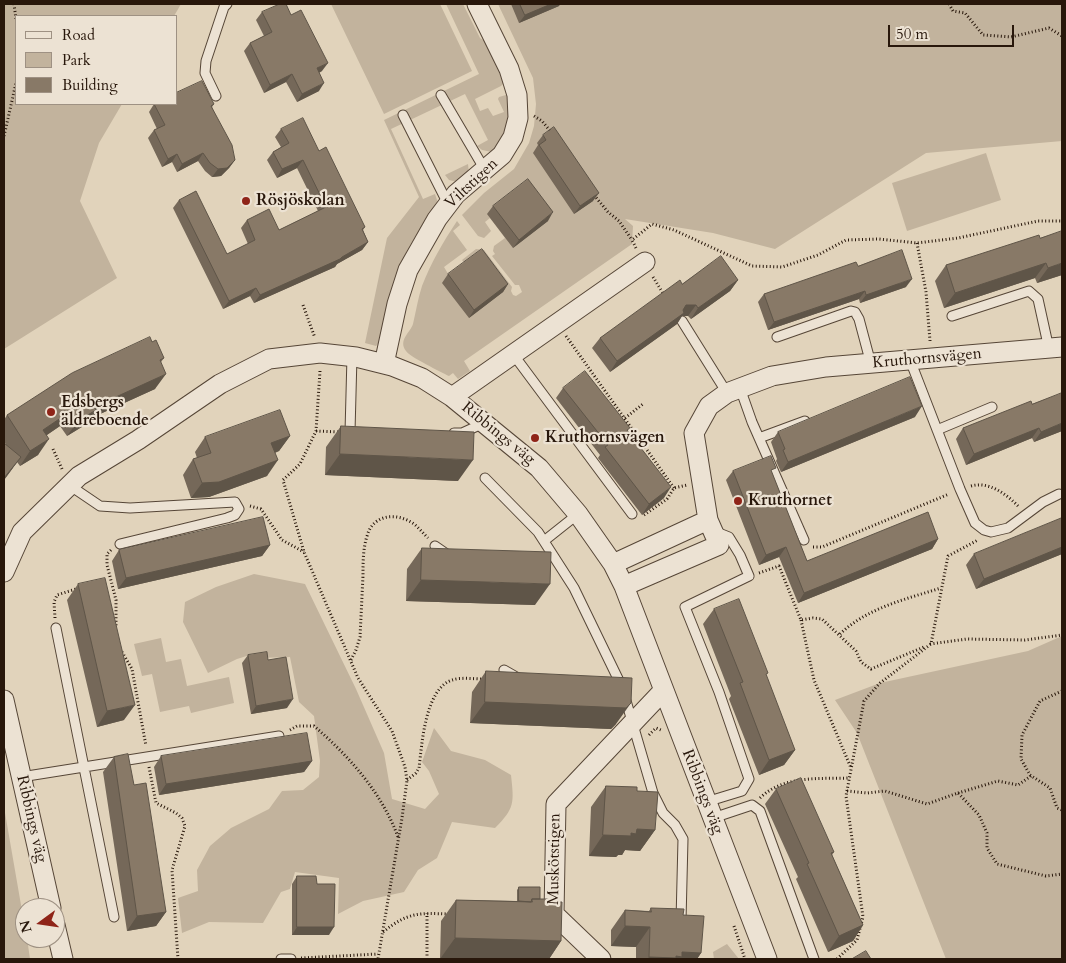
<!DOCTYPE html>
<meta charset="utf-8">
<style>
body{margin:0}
#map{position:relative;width:1066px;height:963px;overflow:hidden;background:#e1d3bb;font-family:Cardo,serif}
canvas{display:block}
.frame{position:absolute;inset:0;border:5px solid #28170b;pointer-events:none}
.legend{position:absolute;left:15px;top:15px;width:162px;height:90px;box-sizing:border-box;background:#ece2d3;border:1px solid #9e9183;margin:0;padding:6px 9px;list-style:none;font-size:15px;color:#28170b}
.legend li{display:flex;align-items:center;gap:10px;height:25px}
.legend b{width:25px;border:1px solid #9e9183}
.north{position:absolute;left:15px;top:898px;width:50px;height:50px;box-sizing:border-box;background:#ece2d3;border:1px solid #9e9183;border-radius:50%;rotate:256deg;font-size:14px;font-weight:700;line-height:20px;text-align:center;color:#28170b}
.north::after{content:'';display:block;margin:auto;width:18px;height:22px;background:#8f2418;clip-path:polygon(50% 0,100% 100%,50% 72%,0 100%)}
.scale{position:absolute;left:888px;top:25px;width:126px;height:22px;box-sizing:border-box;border:2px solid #28170b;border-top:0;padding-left:6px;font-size:15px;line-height:18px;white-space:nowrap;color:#28170b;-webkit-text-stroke:4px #ece2d3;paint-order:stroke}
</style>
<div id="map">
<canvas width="1066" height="963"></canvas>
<div class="frame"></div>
<ul class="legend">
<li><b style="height:6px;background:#ece2d3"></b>Road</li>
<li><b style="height:14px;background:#c2b39d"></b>Park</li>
<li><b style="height:14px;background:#887967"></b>Building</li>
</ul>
<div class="north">N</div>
<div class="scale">50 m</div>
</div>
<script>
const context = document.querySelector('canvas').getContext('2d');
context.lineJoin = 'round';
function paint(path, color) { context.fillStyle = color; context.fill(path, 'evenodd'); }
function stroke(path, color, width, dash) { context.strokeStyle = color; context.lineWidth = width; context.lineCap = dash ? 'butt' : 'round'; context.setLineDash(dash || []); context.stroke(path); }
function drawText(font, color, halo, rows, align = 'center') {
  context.font = font + ' Cardo,serif'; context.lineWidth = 4.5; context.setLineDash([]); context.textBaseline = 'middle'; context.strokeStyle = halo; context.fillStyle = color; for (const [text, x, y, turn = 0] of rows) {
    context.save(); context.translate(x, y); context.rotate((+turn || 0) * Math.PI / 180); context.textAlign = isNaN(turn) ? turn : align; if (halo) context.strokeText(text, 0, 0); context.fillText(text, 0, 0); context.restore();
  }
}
paint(new Path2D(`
 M4,4H181L174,16H16V104H122L99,143L80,201L117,278L4,349Z
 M331,4H440L472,71L384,114Z
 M446,4H463L480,38L487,42L505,82L501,86L475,99L480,111L488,108L493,116L504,112L498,99L499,97L506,95L509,97L511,110L504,142L492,152L482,150L477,146L488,140L465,94L391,129L423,199L435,194L438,203L437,209L429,212C422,227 412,240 405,255C392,284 386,313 378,344L376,346L365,343L387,238L419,197L384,120L479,74Z
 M498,4H1062V141L926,153L775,249L713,233L625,219L633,226L632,244L464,361L470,371L458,379L453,373L449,376C441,372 410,357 406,351C398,340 410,333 413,324C416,311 418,298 422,286C431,263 443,242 457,221L460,225L453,231L467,250L444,267L450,277L466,265L462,260L476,249L484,250L512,287L511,291L513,295L516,296L522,292L519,285H515L492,256L495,254L493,251L494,246L505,238L490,218L485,222L491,231L484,238L478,236L462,215L484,193L514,169L529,143L534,126L536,104L533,78Z
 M986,153L1001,200L907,231L892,183Z
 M468,164L469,174L457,182L449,180L445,175Z
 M254,574L305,584L356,689L384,753L392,799L425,809L439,794L429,771L422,762L434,728L451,751L485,760L511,775C514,803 515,808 495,828L452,822L437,858L418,870L404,892L363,901L338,914L339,878L295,872L290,889L281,892L263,923L209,922L182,933L178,898L198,891L197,870L210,846L231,828L269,809L282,791L303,790L319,777L320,761L314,716L299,702L290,657L258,658L253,654L237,659L208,673L183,622L185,602L216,587Z
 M1062,636V959H946L857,733L835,700L880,683L1028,651Z
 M161,638L166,662L181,659L187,686L229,677L234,703L191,713L189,706L160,712L152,674L142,676L134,644Z
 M4,807L25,928V938H27L30,959H4Z
 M727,944L739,959H714L713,952Z`), '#c2b39d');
const lane = new Path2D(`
 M441,95L485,170
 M216,96L205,73L206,61L224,7L227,4
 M403,115L448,204
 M952,316L1029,291L1038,299L1049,349
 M682,321L727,393
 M777,337L851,311L855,312L859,319L871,364
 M513,354L632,514
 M352,356L350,432H354
 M910,360L960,489L975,523L984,530L991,532L1008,528L1043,502L1059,494
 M740,388L752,422L804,540
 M937,430L992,407
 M454,433H462L484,423
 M759,438L805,421
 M485,478L538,532L574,588L622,687L653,793L663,813L675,825L683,839L681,921
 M69,485L100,506L130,508L235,502L239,509L235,515L227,518L120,544
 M544,541L578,514
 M435,546L448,555
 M56,628L114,917
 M504,670L518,678
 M21,777L279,736
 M706,802L742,791L749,779L719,692L685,607L749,576L740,555L729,537L714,531
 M713,818L752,805L760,811L814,959
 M281,959H291`);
const street = new Path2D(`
 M384,364L397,304L408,270L437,219L456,194L502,155L513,137L518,118L517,95L509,69L477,4
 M452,397L645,262
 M613,564L708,520
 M4,572L22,532L79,476L138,440L220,384L269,359L320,353L356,357L392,366L422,378L452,397L539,468L578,514L613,564L624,586L767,959
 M624,586L719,545L708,520L694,433L709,406L727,393L772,376L826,367L1062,347
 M4,700L51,908
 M55,925L63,959
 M601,959L554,914L556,804L663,691`);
stroke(lane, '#564637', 11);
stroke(street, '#564637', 21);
stroke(new Path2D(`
 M14,4L16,19
 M949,4L953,11L965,13L983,35L1011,37L1049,28L1062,36
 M534,116L542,121L551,132
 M4,136L16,83
 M594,195L608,212L619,221L632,240
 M917,243L926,292L930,341
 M636,248L632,240L652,224L674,230L752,266L782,267L818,255L846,240L879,239L917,243L958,238L1038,221H1062
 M653,277L664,295
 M303,305L315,338
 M566,336L674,488
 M320,371L316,431L300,464L283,480L304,552L358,678L392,731L405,767L407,780L402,818L378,959
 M625,418L643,404
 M316,431L339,432
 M53,449L62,469
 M971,486C989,481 1006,494 1018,506
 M250,506L261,509L282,540L304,552
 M644,515L667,499L674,488L687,485
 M813,547H822L949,494
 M111,550L107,554V565L116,600V626
 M759,573L779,566L801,620L813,618L822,619L856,651L861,662L871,669L924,647
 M55,618L54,602L57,595L76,589
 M801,620L814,680L851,768
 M840,634C867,608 906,599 941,588
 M930,644L967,639L1025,640L1062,635
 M122,652L132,669L146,746
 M351,660L356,650L360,637C361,617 362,596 363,575C363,562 363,549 367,536C373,514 397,512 414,524C419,528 423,533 428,538
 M1062,691L1040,701L1022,735L1021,759L1030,775L1050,788L1057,808L1062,810
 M290,730L297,726H314C349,756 382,793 398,837
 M649,735L656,728L661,730
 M149,767L156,803L176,813L182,818L185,826L172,870L178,959
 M407,780L416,773L419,768C422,744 425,689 452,680C461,677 474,679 483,679
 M847,791L867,793L885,791L927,804L958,793L979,815L987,833V848L997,864L1046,876L1062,874
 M958,793L998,781L1018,785L1031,776
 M760,798C784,775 819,779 850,778
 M734,926L745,959
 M383,932C408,912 419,913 449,914
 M301,958L378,954
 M427,959V913
 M837,959L857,940L863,917L846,796L864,701L880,683L931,644L948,556L978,540`), '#28170b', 3, [1, 2.5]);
stroke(lane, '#ece2d3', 9);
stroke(street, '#ece2d3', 19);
paint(new Path2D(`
 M511,4H560L559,6L519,23Z
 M262,12L291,15L322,71L319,73V91L297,102L286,82L264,93L244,51L250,43L264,36L256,20Z
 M154,104H214L212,107L235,160L229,168L221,176L212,177L205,171L198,161L177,172L172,162L162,167L148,138L154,130L157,129L149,112Z
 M281,129L319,151L365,227L363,230L368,242L362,250L337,264L335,267L254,303L250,296L223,309L173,208L179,200L227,254L248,244L241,228L247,220L279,230L318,211L297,168L277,178L267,160L273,152L281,147L275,137Z
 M543,135L593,201L574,214L533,153L538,145L537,143Z
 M493,206L548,221L513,248L487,214Z
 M1040,238L1062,275L1037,283L1035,278L944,308L935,281L946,265Z
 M858,266L906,287L860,303L859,299L768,330L758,302L764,294Z
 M448,274L508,284L503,292L469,318L442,283Z
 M738,280L730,291L691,319L688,316H682L677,324L610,372L592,348L600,338L682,284Z
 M152,342L164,358L161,362L155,389L89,419L85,425L67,436L60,426L47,435L38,455L20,466L17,462L4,480V443L6,444L4,442V420L7,415Z
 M563,388L664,498L642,515L598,458L600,455L556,398Z
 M1032,404L1062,431L1034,442L1032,438L966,465L956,439L963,428Z
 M915,417L781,472L776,461L777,459L771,442L778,432Z
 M341,426L458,481L325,475L326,447Z
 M290,436L279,451L275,453L267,476L209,497L191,498L183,475L193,459L197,458L195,452L205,437Z
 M733,471L772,473L807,561L938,539L932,549L798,603L779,557L759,565L726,480Z
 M1062,518V554L976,589L966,565L974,554Z
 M270,545L262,556L118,589L112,561L119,550Z
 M422,548L535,605L406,601L407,569Z
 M78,584L124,720L97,727L67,600Z
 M714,609L766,676L795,750L784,765L759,775L729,699L731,696L703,624Z
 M248,655L268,660L287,708L251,714L242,663Z
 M486,671L616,724L611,729L470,723L472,692Z
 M161,756L312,761L304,772L159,795L154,767Z
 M114,757L134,785L166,912L156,926L127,931L103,772Z
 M606,786L637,791L655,830L640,851L625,850L622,855H618L616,857L589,856L591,807Z
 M776,789L834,852L832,855L863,925L853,941L828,952L796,879L798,877L765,804Z
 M297,876L317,884L329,935H292V884Z
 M519,887L540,899L553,902L561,941L549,959H440L441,921L456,900L517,901V890Z
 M651,908L683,915L701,953L697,959H636V947L611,946V930L625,910L649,911Z`), '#756859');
paint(new Path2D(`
 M551,4H560L559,6L519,23L525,15Z
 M328,63L322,71L311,76L317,68Z
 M292,74L286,82L264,93L270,85Z
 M324,83L319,91L297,102L302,94Z
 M203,153L198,161L177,172L182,164Z
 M177,154L172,162L162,167L168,159Z
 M235,160L229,168L221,176L212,177L218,169Z
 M303,160L297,168L277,178L282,169Z
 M599,193L593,201L574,214L580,206Z
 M553,212L548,221L513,248L519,240Z
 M368,242L362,250L337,264L335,267L254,303L260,295L342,257Z
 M1046,263L1035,278L944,308L955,293Z
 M1062,263V275L1037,283L1048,268Z
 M912,279L906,287L860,303L866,295Z
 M738,280L730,291L691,319L698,308Z
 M508,284L503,292L469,318L474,310Z
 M256,288L250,296L223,309L229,301Z
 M865,291L859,299L768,330L774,322Z
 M686,305H696L688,316H682L677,324L610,372L617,361Z
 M166,374L155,389L89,419L85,425L67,436L78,421L94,407Z
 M922,406L915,417L781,472L788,462Z
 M71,411L60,426L32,445L43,430Z
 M1062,423V431L1034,442L1041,432Z
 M1039,428L1032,438L966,465L974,454Z
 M290,436L279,451L260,458L271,443Z
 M49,439L38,455L20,466L30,451Z
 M340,454L473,460L458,481L325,475Z
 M21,457L10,472L4,480V478Z
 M278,460L267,476L209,497L191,498L202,483Z
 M671,487L664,498L642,515L649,504Z
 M938,539L932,549L798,603L804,593Z
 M270,545L262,556L118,589L126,578Z
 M786,547L779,557L759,565L766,555Z
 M1062,547V554L976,589L984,579Z
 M421,580L550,584L535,605L406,601Z
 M293,699L287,708L251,714L256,706Z
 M485,702L631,703L616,724L611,729L470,723Z
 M135,705L124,720L97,727L107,711Z
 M795,750L784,765L759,775L769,760Z
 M312,761L304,772L159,795L166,784Z
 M637,829L655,830L640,851L625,850L622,855H618L616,857L589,856L603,835L631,833Z
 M166,912L156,926L127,931L137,916Z
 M863,925L853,941L828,952L839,936Z
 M625,926L650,927L636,947L611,946Z
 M297,927H334L329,935H292Z
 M455,938L561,941L549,959H440Z
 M682,952L701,953L697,959H647L649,957L676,956Z`), '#5f5548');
const building = new Path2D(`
 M280,4H286L291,15L301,10L328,63L317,68L324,83L302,94L292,74L270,85L250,43L272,32L262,12Z
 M520,4H551L525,15Z
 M202,81L214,104L211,106L232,145L235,160L227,168L218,169L210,163L203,153L182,164L177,154L168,159L154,130L165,125L154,104H176V93Z
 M303,118L319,151L326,147L365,227L362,229L368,242L342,257L340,259L260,295L256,288L229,301L179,200L196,191L227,254L255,240L247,220L269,209L279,230L326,207L303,160L282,169L273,152L289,143L281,129Z
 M554,127L599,193L580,206L539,145L546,140L543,135Z
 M528,179L553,212L519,240L493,206Z
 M1062,231V263L1048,268L1046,263L955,293L946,265L1039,235L1040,238Z
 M482,249L508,284L474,310L448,274Z
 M902,250L912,279L866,295L865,291L774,322L764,294L856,262L858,266Z
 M721,256L738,280L698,308L696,305H686L683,310L684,313L617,361L600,338L680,280L682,284Z
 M150,337L152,342L156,340L164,358L160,360L166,374L94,407L96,410L78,421L71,411L43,430L49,439L30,451L7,415L72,373Z
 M585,371L630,428L627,430L671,487L649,504L605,447L608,445L563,388Z
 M910,377L922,406L788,462L783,450L785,449L778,432Z
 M1062,393V423L1041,432L1039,428L974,454L963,428L1031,401L1032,404Z
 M280,410L290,436L271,443L278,460L219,482L202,483L193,459L211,453L205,437Z
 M341,426L474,432L473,460L340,454Z
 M4,443L21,457L4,478Z
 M771,456L776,468L771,470L807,561L928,512L938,539L804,593L786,547L766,555L733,471Z
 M263,517L270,545L126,578L119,550Z
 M1062,518V547L984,579L974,554Z
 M422,548L551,552L550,584L421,580Z
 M105,578L135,705L107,711L78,584Z
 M739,599L768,673L766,674L795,750L769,760L740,683L743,682L714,609Z
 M267,652L268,660L286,657L293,699L256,706L248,655Z
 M486,671L632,678L631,703L626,708L485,702Z
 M307,733L312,761L166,784L161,756Z
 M128,754L134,785L146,783L166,912L137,916L114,757Z
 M801,778L834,852L831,853L863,925L839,936L807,864L809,863L776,789Z
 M606,786L637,787V791L658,792L655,830L637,829L636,834L631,833V836L603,835Z
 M297,876H316L317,884H335L334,927H297Z
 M519,887H540V899H532L531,902L519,901Z
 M532,899H553V902H562L561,941L455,938L456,900L532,902Z
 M651,908L684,909L683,915L704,916L701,953L682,952V957L676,956V958L649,957L650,927L625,926V910L651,912Z
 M866,951L871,959H852Z`);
paint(building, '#887967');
stroke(building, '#5f5548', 1);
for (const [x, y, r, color] of [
 [246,201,5,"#8f2418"],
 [51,412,5,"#8f2418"],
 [535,438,5,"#8f2418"],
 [738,501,5,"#8f2418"]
]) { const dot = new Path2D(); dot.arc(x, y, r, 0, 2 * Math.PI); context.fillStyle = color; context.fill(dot); stroke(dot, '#ece2d3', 2); }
drawText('16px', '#28170b', '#ece2d3', [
 ["Viltstigen",472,184,-43],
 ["Kruthornsvägen",927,359,-5],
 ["Ribbings väg",498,434,39],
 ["Ribbings väg",702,792,69],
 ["Ribbings väg",31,819,77],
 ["Muskötstigen",555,859,-89]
]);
drawText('bold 16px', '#28170b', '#ece2d3', [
 ["Rösjöskolan",256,201],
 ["Edsbergs",61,403],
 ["äldreboende",61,421],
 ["Kruthornsvägen",545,438],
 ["Kruthornet",748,501]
], 'left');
</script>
